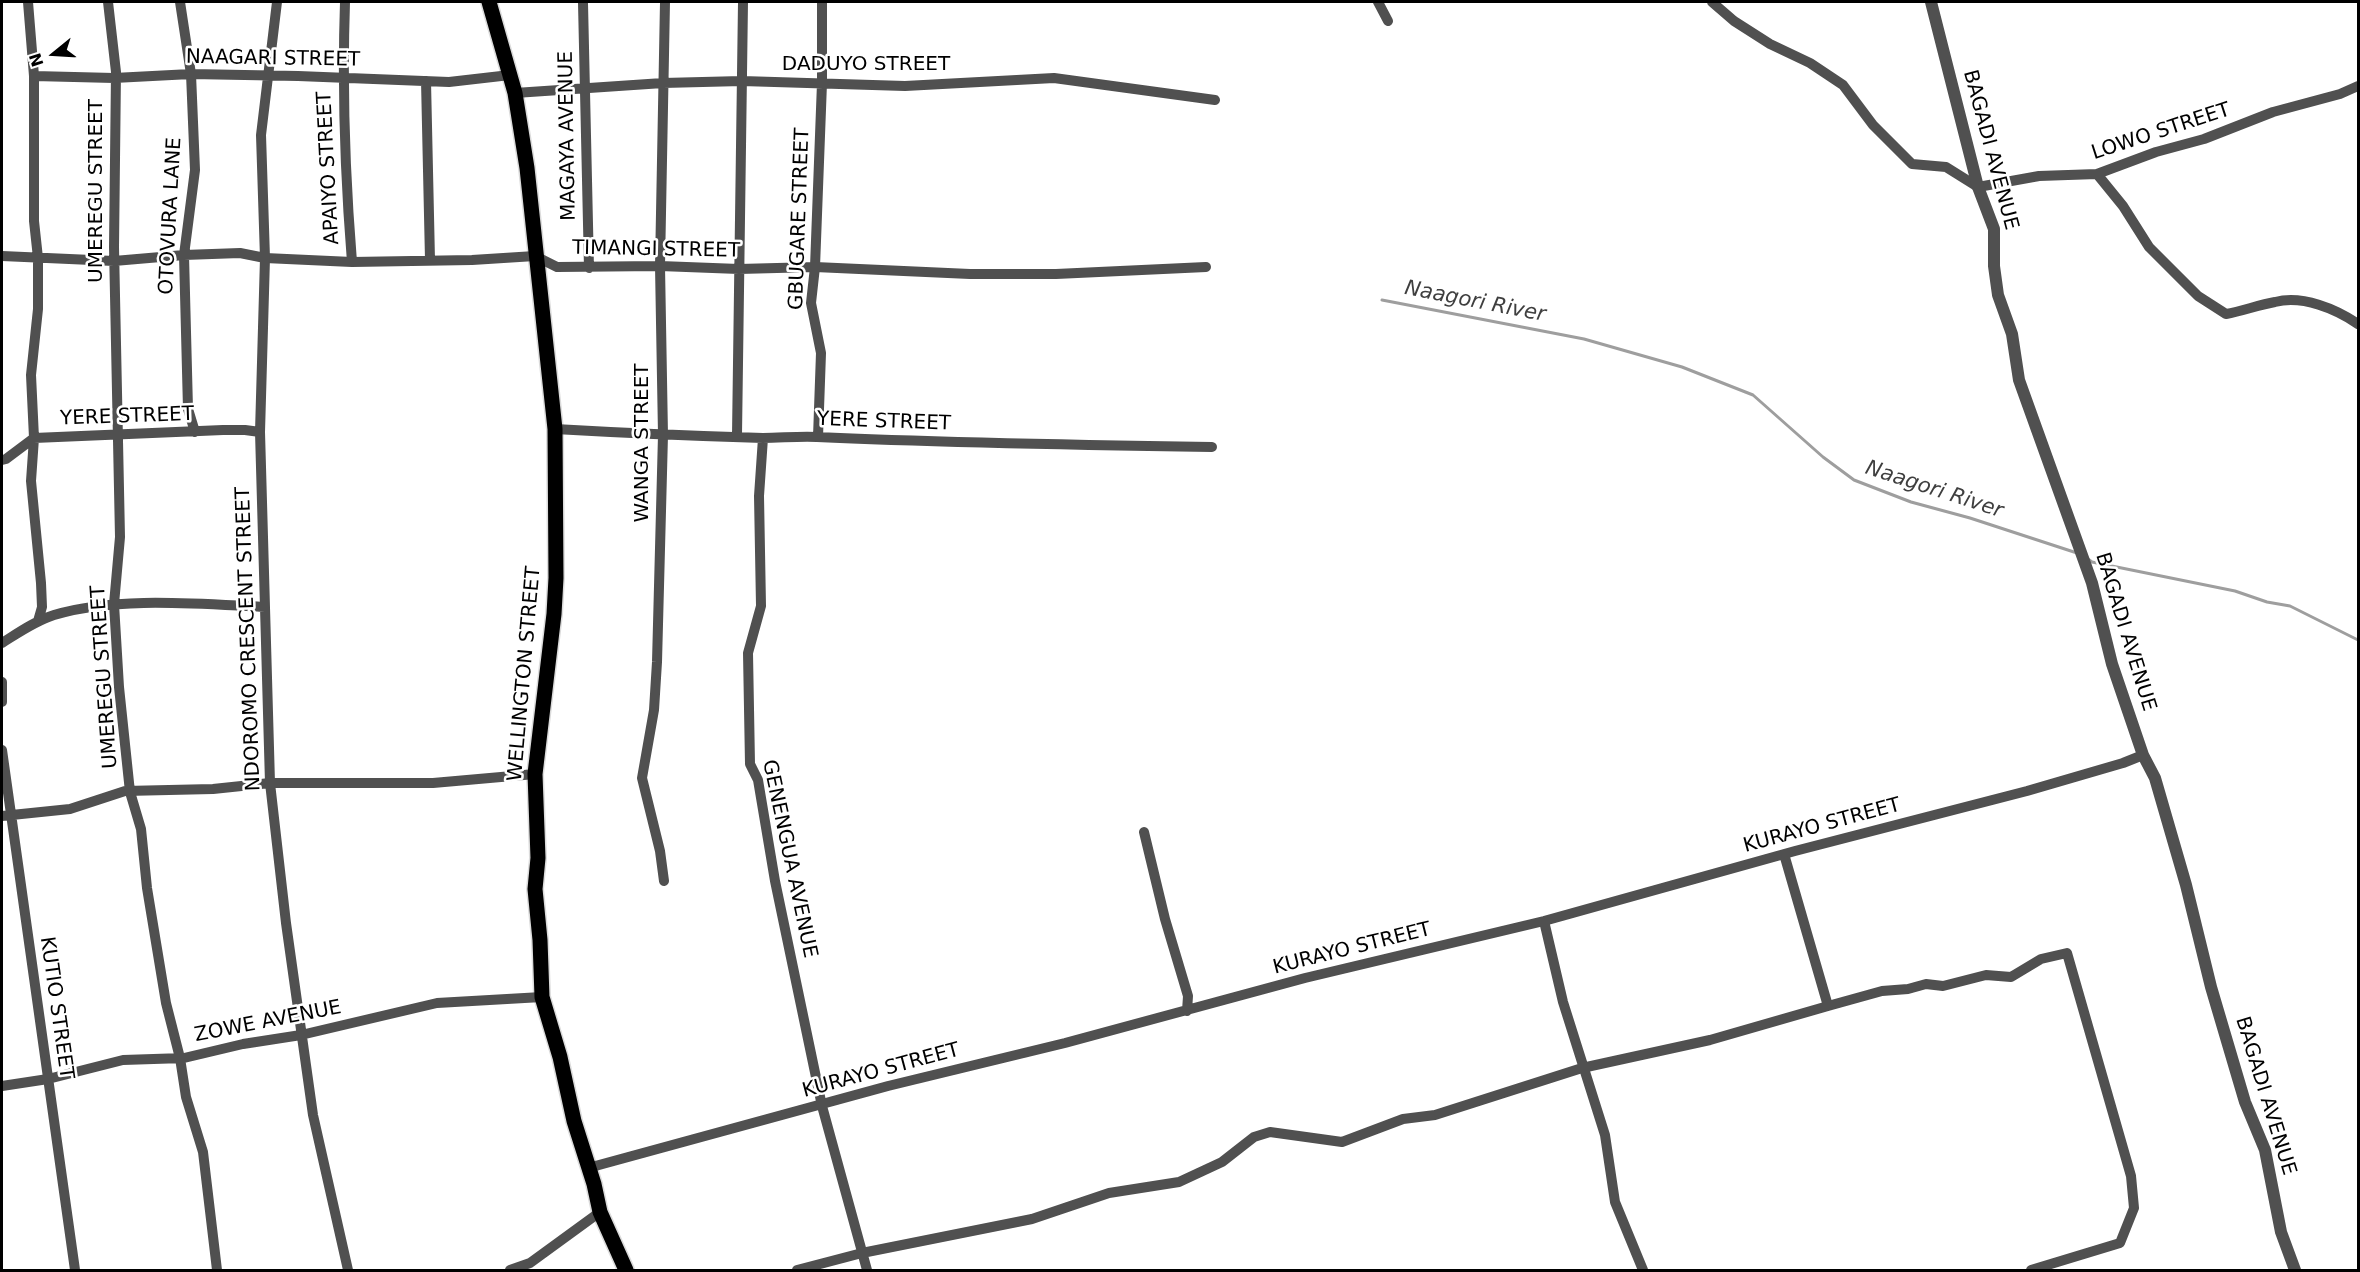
<!DOCTYPE html>
<style>
body{margin:0}
#map{position:relative;width:2360px;height:1272px;overflow:hidden;background:#fff;font-family:"DejaVu Sans",sans-serif}
canvas{display:block}
.frame{position:absolute;inset:0;border:3px solid #000;pointer-events:none}
.north{position:absolute;left:24px;top:24px;width:60px;height:60px;-webkit-text-stroke:4px #fff;paint-order:stroke;rotate:252deg;font-size:16px;font-weight:700;line-height:24px;text-align:center;color:#000}
.north::after{content:'';display:block;margin:auto;width:21px;height:27px;background:#000;clip-path:polygon(50% 0,100% 100%,50% 72%,0 100%)}
</style>
<div id="map">
<canvas width="2360" height="1272"></canvas>
<div class="frame"></div>
<div class="north">N</div>
</div>
<script>
const context = document.querySelector('canvas').getContext('2d');
context.lineJoin = 'round';
function stroke(path, color, width, dash) { context.strokeStyle = color; context.lineWidth = width; context.lineCap = dash ? 'butt' : 'round'; context.setLineDash(dash || []); context.stroke(path); }
function drawText(font, color, halo, rows, align = 'center') {
  context.font = font + ' "DejaVu Sans",sans-serif'; context.lineWidth = 5; context.setLineDash([]); context.textBaseline = 'middle'; context.strokeStyle = halo; context.fillStyle = color; for (const [text, x, y, turn = 0] of rows) {
    context.save(); context.translate(x, y); context.rotate((+turn || 0) * Math.PI / 180); context.textAlign = isNaN(turn) ? turn : align; if (halo) context.strokeText(text, 0, 0); context.fillText(text, 0, 0); context.restore();
  }
}
stroke(new Path2D(`
 M1382,300L1584,339L1682,367L1753,395L1823,457L1854,480L1911,502L1970,518L2077,553
 M2088,559L2092,562L2235,591L2267,602L2290,606L2358,640`), '#9e9e9e', 3);
const primary = new Path2D(`
 M489,2L515,93L527,168L555,429L556,578L554,614L535,774L538,858L535,889L540,940L542,997L560,1057L574,1121L594,1184L600,1212L626,1270`);
stroke(primary, '#dbdbdb', 18);
stroke(new Path2D(`
 M28,2L34,76V221L38,258V309L31,375L34,438L31,481L41,583L42,607L38,621
 M108,2L116,72L114,247L120,537L114,604L119,687L130,792L141,829L147,888L166,1003L180,1058L186,1097L203,1152L217,1270
 M180,2L191,74L195,170L184,255L188,409L195,432
 M277,2L261,135L265,258L260,432L270,783L286,923L313,1115L348,1270
 M345,2C342,89 345,175 352,262
 M1378,2L1388,21
 M1712,2L1734,21L1770,44L1810,63L1843,85L1873,125L1912,164L1946,167L1978,187L2039,176L2097,174L2156,152L2204,139L2273,112L2340,94L2358,86
 M583,3L589,268
 M34,76L114,78L191,74L298,76L449,82L510,75
 M426,81L430,260
 M515,93L663,83L742,81L905,86L1054,78L1215,100
 M2097,174L2123,206L2149,247L2198,296L2226,314C2243,311 2258,305 2275,302C2303,295 2336,309 2358,324
 M2,256L114,261L184,255L240,253L265,258L352,262L472,260L535,256L557,267L660,266L739,269L815,267L970,274H1056L1206,267
 M555,429C624,433 694,436 763,438C781,438 799,436 817,437C949,443 1080,445 1212,447
 M737,435L743,2
 M818,437L821,353L811,303L815,267L822,83V2
 M763,438L759,496L761,606L748,653L750,764L758,780L775,881L822,1106L867,1270
 M2,460L6,459L34,438L223,430H245L260,432
 M2,643C18,633 35,621 54,615C116,596 200,604 265,607
 M2,682V702
 M2,750L75,1270
 M2,816L70,809L125,791L213,789L270,783H433L535,774
 M1144,832L1165,919L1188,996L1187,1011
 M664,881L660,851L642,778L654,710L657,662L663,435L660,266L665,2
 M1544,921L1563,1002L1605,1135L1615,1202L1643,1270
 M1828,1006L1882,991L1908,989L1926,984L1943,986L1986,975L2011,977L2041,959L2067,953L2131,1176L2134,1208L2120,1243L2031,1270
 M2,1086L48,1079L123,1060L184,1058L243,1044L301,1035L437,1003L542,997
 M588,1168L888,1086L1065,1043L1305,978L1544,921L1795,851L2027,791L2123,763L2143,755
 M510,1270L530,1263L600,1212
 M797,1270L862,1253L1032,1219L1109,1193L1179,1182L1222,1162L1254,1137L1270,1132L1342,1142L1403,1119L1435,1115L1582,1068L1710,1040L1828,1006L1784,854`), '#505050', 10);
stroke(new Path2D(`
 M1931,2L1978,187L1994,229V266L1998,295L2012,334L2019,380L2092,583L2112,664L2143,755L2155,778L2186,885L2211,987L2245,1102L2265,1150L2281,1232L2295,1270`), '#505050', 12);
stroke(primary, '#000', 15);
drawText('20px', '#000', '#fff', [
 ["NAAGARI STREET",273,59,1],
 ["DADUYO STREET",866,65],
 ["LOWO STREET",2161,132,-18],
 ["MAGAYA AVENUE",568,136,-91],
 ["BAGADI AVENUE",1990,150,75],
 ["APAIYO STREET",329,168,-93],
 ["UMEREGU STREET",97,191,-90],
 ["OTOVURA LANE",171,216,-87],
 ["GBUGARE STREET",800,219,-88],
 ["TIMANGI STREET",656,250,1],
 ["YERE STREET",127,417,-2],
 ["YERE STREET",884,422,2],
 ["WANGA STREET",643,443,-90],
 ["BAGADI AVENUE",2125,632,73],
 ["NDOROMO CRESCENT STREET",249,639,-92],
 ["WELLINGTON STREET",525,674,-85],
 ["UMEREGU STREET",105,677,-94],
 ["KURAYO STREET",1822,826,-15],
 ["GENENGUA AVENUE",789,859,78],
 ["KURAYO STREET",1352,949,-14],
 ["KUTIO STREET",56,1008,82],
 ["ZOWE AVENUE",268,1022,-11],
 ["KURAYO STREET",881,1071,-15],
 ["BAGADI AVENUE",2265,1096,73]
]);
drawText('italic 21px', '#3f3f3f', '#fff', [
 ["Naagori River",1475,302,11],
 ["Naagori River",1934,490,18]
]);
</script>
